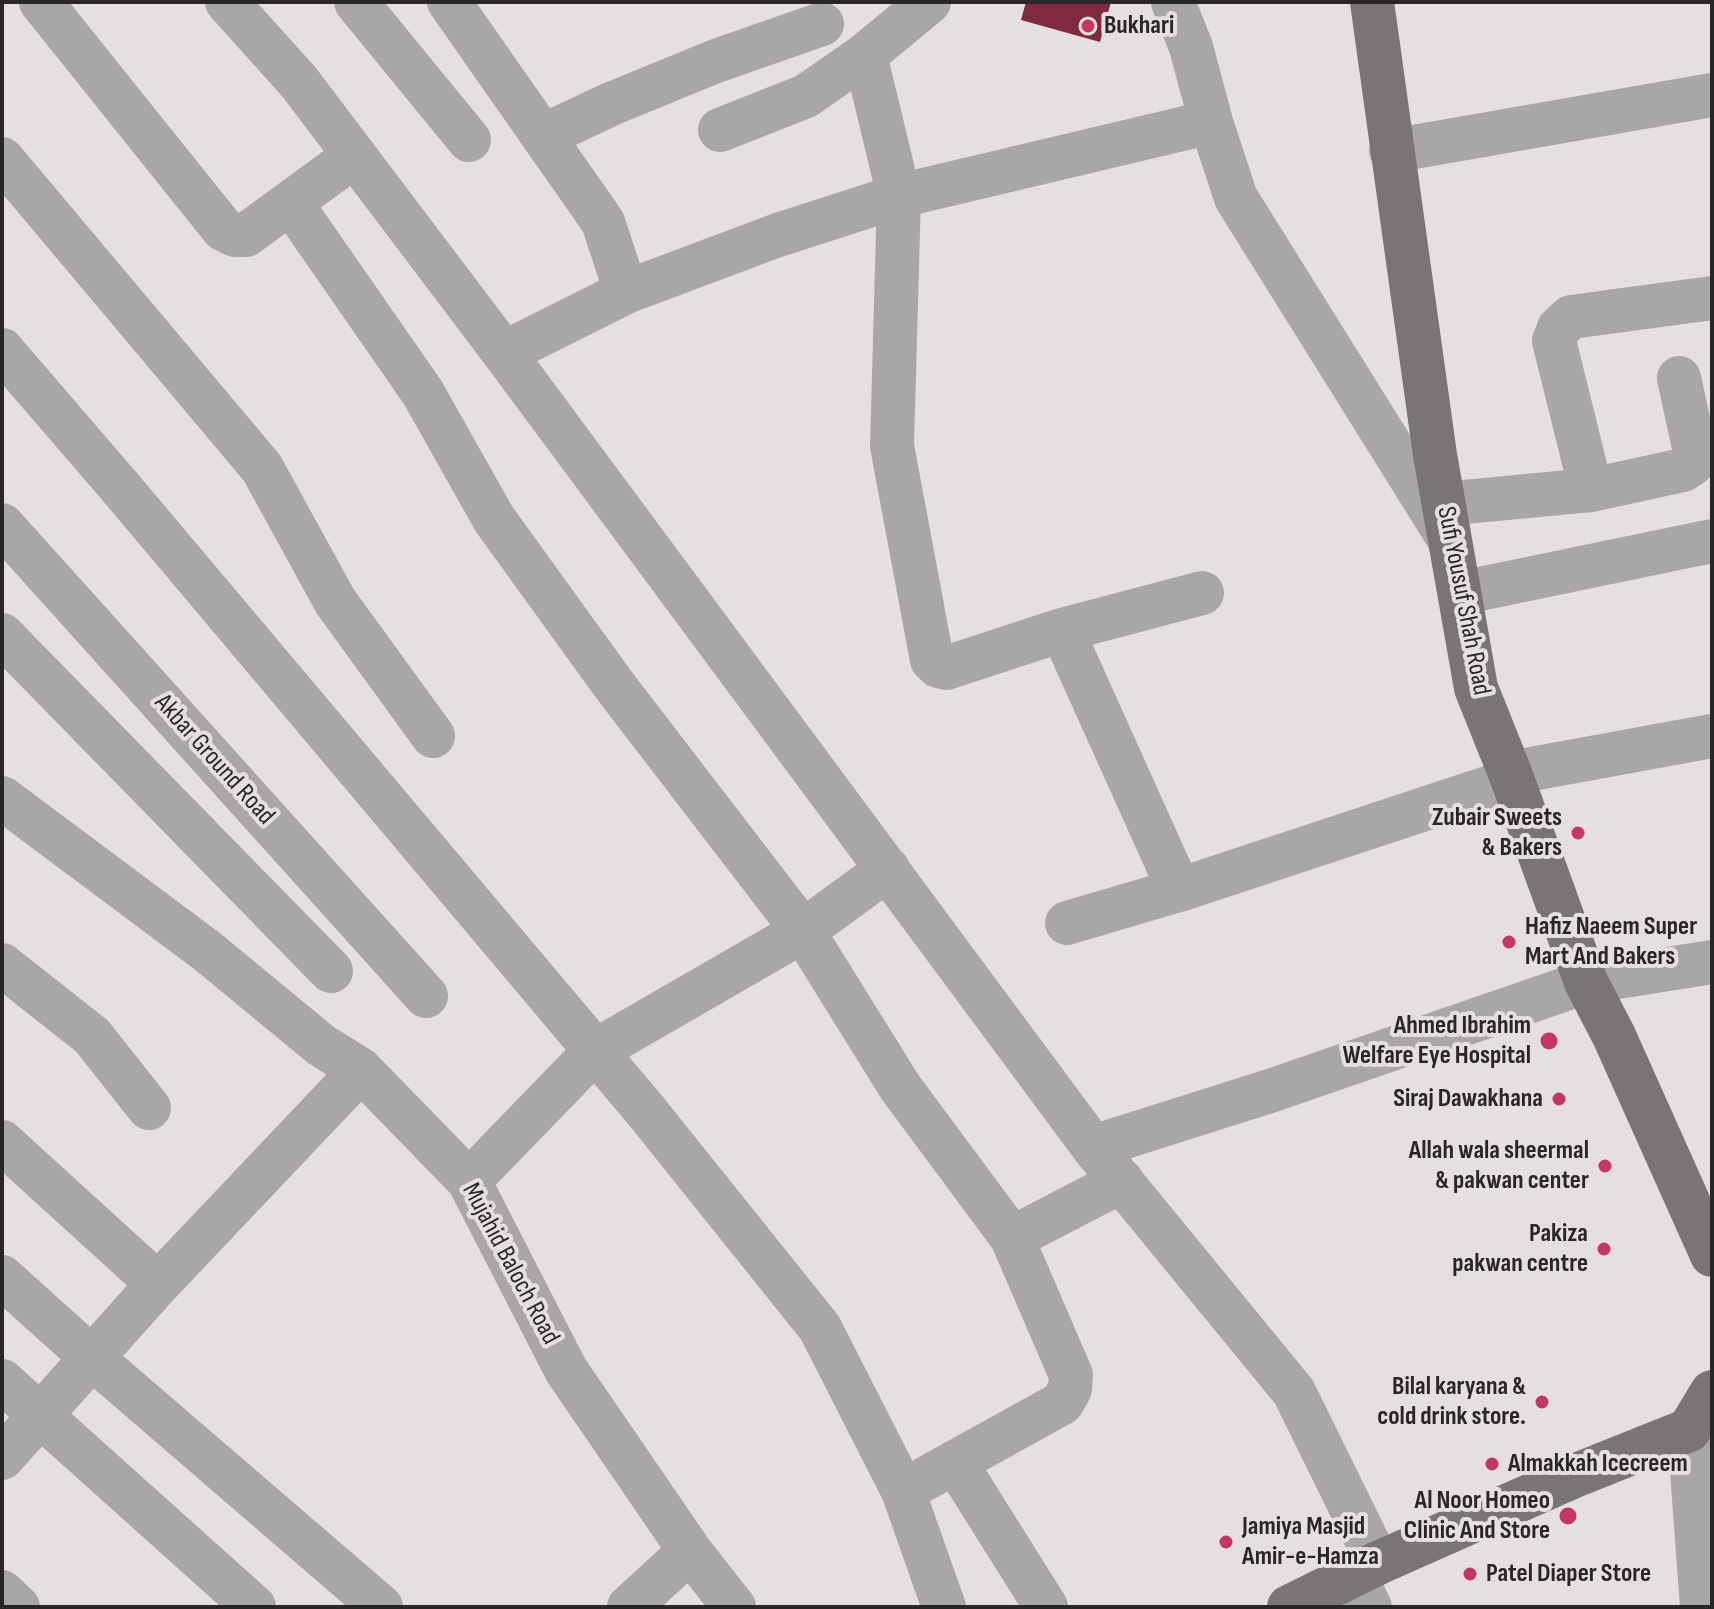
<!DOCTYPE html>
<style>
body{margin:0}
#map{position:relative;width:1714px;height:1609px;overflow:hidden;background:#e5dfe0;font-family:"Sofia Sans Condensed",sans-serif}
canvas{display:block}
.frame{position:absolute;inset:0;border:4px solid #282627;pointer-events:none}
</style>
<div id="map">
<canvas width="1714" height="1609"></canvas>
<div class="frame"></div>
</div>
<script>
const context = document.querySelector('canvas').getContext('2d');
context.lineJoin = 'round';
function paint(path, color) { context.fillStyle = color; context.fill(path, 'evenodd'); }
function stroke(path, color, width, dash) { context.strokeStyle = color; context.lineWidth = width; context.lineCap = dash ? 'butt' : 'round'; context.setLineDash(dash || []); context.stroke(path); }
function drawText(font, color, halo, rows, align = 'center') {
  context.font = font + ' "Sofia Sans Condensed",sans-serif'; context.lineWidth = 8; context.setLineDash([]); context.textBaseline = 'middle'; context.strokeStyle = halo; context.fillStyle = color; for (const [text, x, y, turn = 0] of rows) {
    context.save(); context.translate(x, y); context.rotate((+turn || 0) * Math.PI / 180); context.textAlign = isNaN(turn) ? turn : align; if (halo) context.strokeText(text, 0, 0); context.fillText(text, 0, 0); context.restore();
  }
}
paint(new Path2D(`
 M1026,2H1111L1100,42L1021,20Z`), '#802943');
stroke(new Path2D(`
 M41,2L223,229L235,235H246L354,156
 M227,2L299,82L504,353L1093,1147L1294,1392L1378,1563
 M356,2L469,140
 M449,2L603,222L626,292
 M1173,2L1191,47L1211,122L1236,198L1449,539
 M865,55L899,196L892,446L932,660L938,666L946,668L1062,630L1202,593
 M720,130L806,96L865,55L929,2
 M543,136L611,104L716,61L822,24
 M1391,151L1712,95
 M2,159L262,468L335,601L433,736
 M291,203L423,393L494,519L614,685L803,931L900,1087L1012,1238L1071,1375L1070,1389L1062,1403L903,1491
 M2,350L120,487L646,1111L820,1328L903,1491L944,1607
 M504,353L626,292L778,235L899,196L1211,122
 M1591,490L1554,341L1559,328L1571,317L1712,298
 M1443,504L1591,490L1683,470L1692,464L1695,452L1679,378
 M2,525L426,996
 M1460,593L1712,541
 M1062,630L1179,890
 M2,635L331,971
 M1510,773L1712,736
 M2,798L207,951L321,1045L361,1070L469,1181L566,1370L690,1551L734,1607
 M1067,923L1179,890L1512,780
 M2,965L92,1036L149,1108
 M2,1142L158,1284
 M1093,1147L1270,1091L1586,982L1712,962
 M469,1181L595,1051L803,931L888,869
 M1012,1238L1122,1181
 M2,1277L92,1358L381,1607
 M2,1381L254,1607
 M2,1458L158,1284L361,1070
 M955,1462L1046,1607
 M1354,1575L1370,1607
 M2,1592L18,1607
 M629,1607L690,1551
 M1702,1607L1689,1430L1712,1440`), '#a8a6a6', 44);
stroke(new Path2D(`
 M1372,2L1435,455L1476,688L1510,773L1586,982L1614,1036L1712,1255
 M1289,1607L1378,1563L1579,1474L1689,1430L1712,1392`), '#797475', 44);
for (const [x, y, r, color] of [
 [1088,26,8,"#c43664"],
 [1578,833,8,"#c43664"],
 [1509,942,8,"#c43664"],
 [1549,1041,10,"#c43664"],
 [1559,1099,8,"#c43664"],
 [1605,1166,8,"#c43664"],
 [1604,1249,8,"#c43664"],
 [1542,1402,8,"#c43664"],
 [1492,1464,8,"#c43664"],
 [1568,1516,10,"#c43664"],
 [1226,1542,8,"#c43664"],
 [1470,1574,8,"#c43664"]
]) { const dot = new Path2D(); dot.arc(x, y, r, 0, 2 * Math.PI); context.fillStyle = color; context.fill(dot); stroke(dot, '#e5dfe0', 3); }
drawText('bold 26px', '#282627', '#e5dfe0', [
 ["Bukhari",1104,26,"left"],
 ["Zubair Sweets",1562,818],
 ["& Bakers",1562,848],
 ["Hafiz Naeem Super",1525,927,"left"],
 ["Mart And Bakers",1525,957,"left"],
 ["Ahmed Ibrahim",1531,1026],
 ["Welfare Eye Hospital",1531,1056],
 ["Siraj Dawakhana",1543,1099],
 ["Allah wala sheermal",1589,1151],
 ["& pakwan center",1589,1181],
 ["Pakiza",1588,1234],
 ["pakwan centre",1588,1264],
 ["Bilal karyana &",1526,1387],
 ["cold drink store.",1526,1417],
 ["Almakkah Icecreem",1508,1464,"left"],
 ["Al Noor Homeo",1550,1501],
 ["Clinic And Store",1550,1531],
 ["Jamiya Masjid",1242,1527,"left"],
 ["Amir-e-Hamza",1242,1557,"left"],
 ["Patel Diaper Store",1486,1574,"left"]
], 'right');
drawText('26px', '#282627', '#e5dfe0', [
 ["Sufi Yousuf Shah Road",1463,601,79],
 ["Akbar Ground Road",214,760,48],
 ["Mujahid Baloch Road",510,1264,62]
]);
</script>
